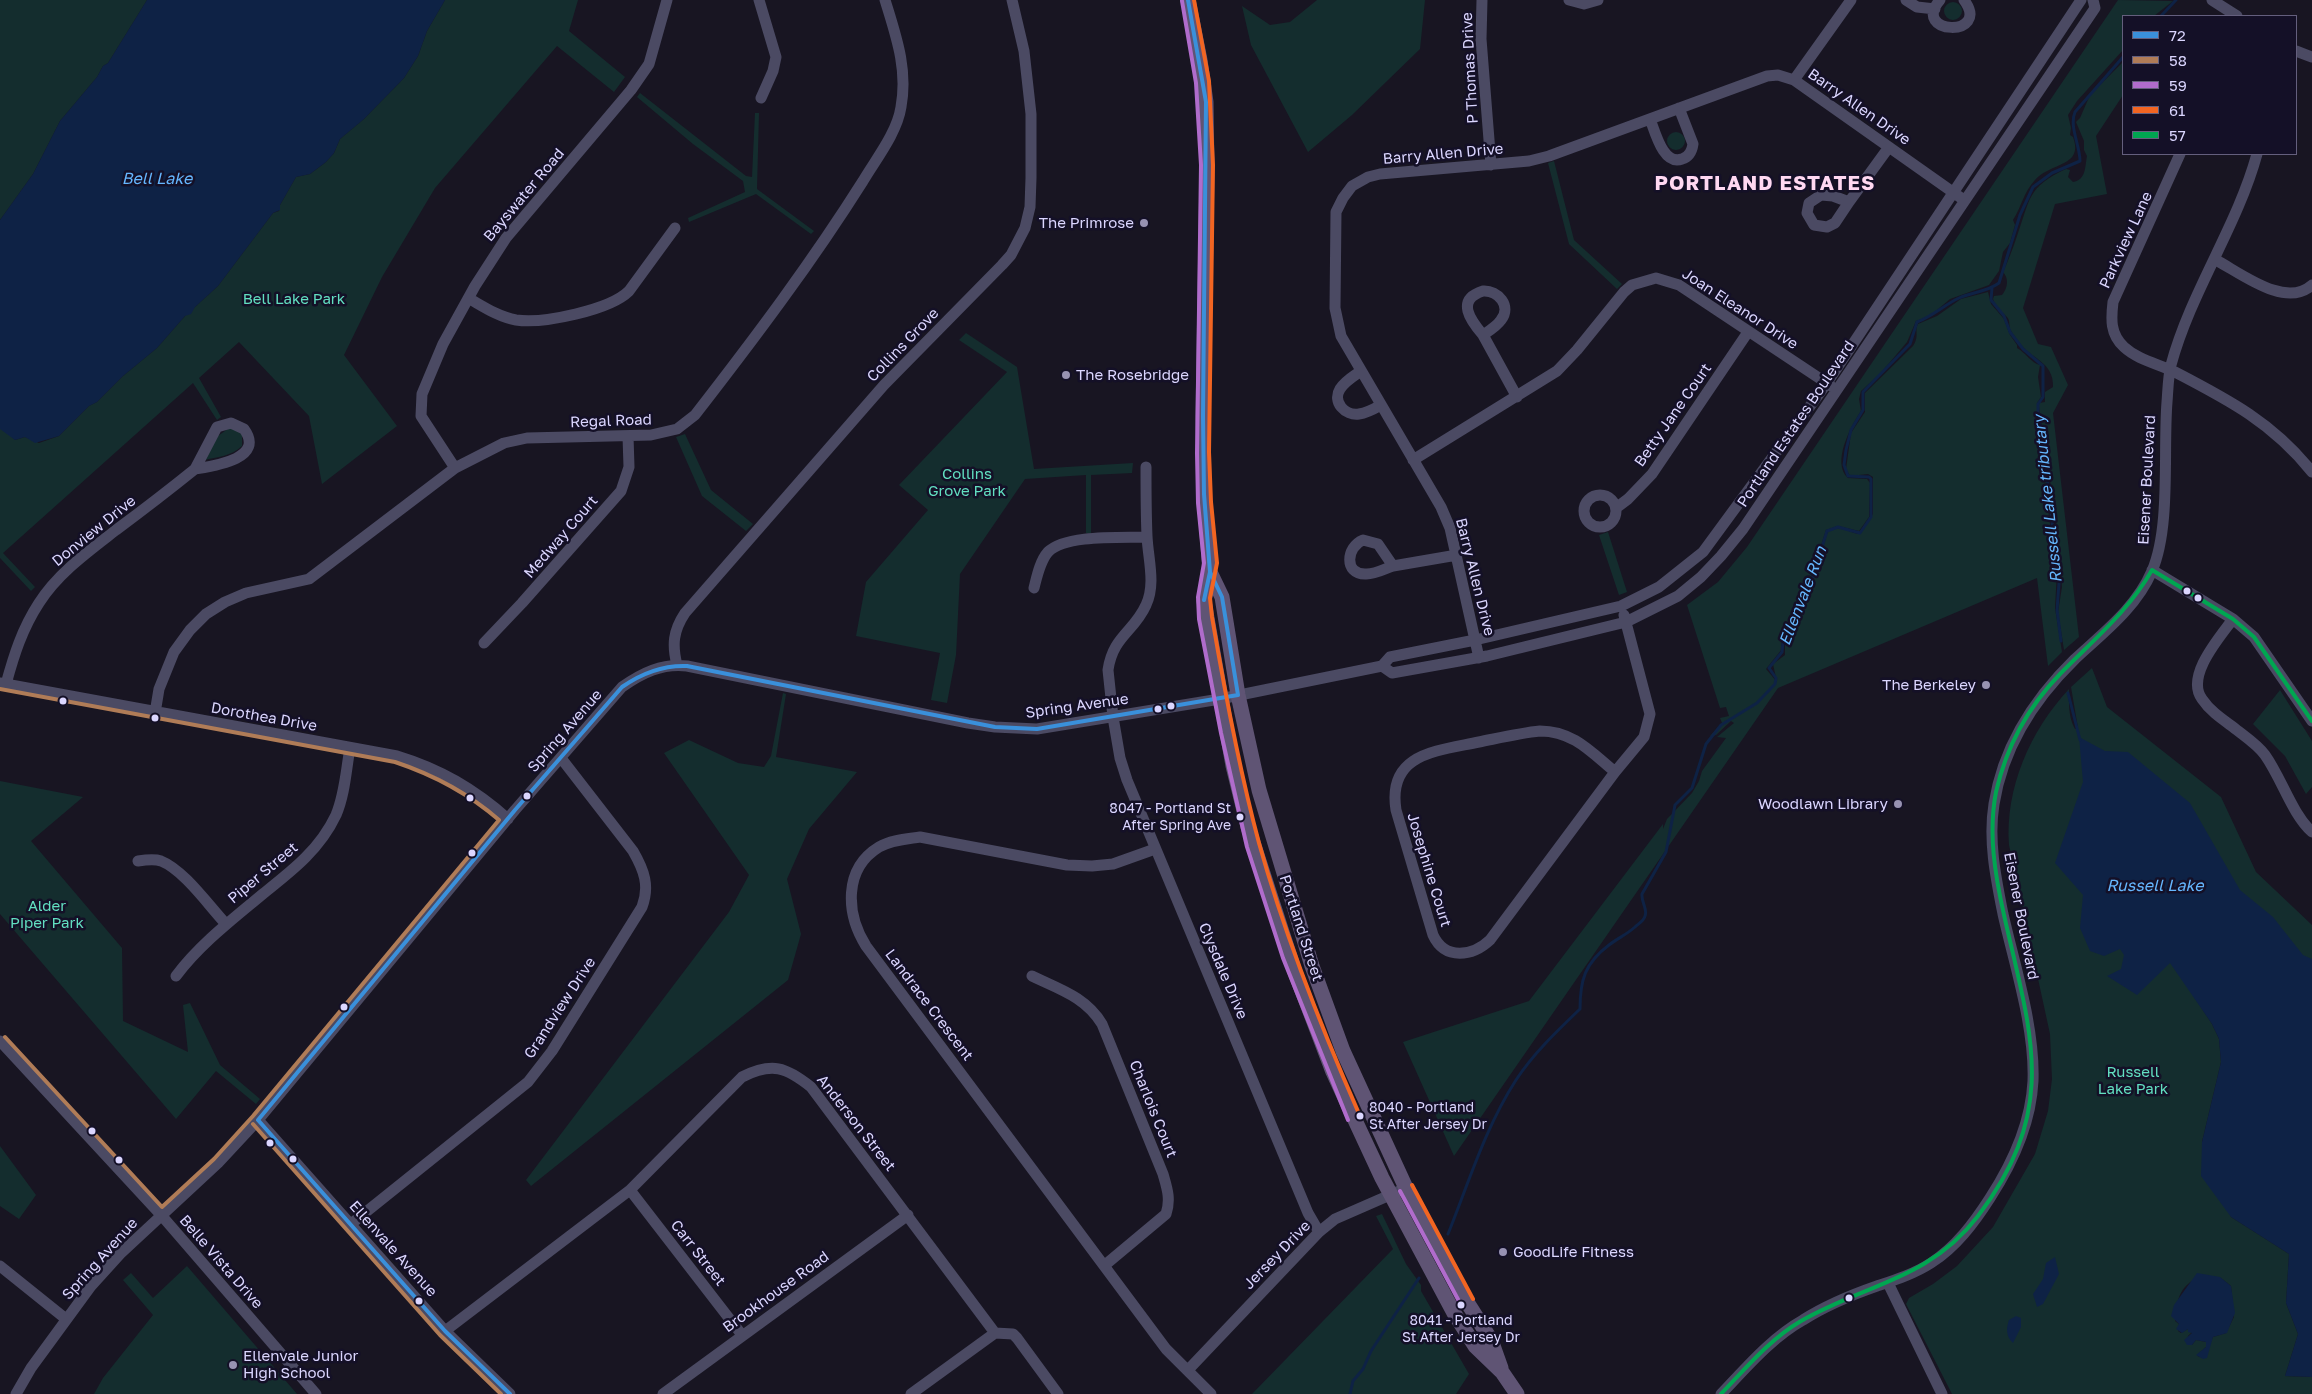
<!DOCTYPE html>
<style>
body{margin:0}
#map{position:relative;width:2312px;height:1394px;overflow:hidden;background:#181522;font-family:"Golos Text",sans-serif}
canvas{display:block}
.legend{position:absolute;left:2122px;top:15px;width:175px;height:140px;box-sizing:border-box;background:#141027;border:1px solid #645f7d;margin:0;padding:6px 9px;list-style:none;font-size:15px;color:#dbd6ff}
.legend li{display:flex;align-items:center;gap:10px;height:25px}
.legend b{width:25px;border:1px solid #645f7d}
</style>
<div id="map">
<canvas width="2312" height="1394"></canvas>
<ul class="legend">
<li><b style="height:6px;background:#3a90db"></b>72</li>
<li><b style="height:6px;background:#b07c57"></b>58</li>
<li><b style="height:6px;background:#b06ccc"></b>59</li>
<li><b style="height:6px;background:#f26522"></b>61</li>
<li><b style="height:6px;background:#00a651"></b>57</li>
</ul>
</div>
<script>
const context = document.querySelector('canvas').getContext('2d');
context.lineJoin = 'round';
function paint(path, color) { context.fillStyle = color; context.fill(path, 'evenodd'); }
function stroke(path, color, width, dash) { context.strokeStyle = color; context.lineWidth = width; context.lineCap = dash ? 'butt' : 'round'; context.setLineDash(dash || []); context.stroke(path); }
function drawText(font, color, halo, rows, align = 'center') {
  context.font = font + ' "Golos Text",sans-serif'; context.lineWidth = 5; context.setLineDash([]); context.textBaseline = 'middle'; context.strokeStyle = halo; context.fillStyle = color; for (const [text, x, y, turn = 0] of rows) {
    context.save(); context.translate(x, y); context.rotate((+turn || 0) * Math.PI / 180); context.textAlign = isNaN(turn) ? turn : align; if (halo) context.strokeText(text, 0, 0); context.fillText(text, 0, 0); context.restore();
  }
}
paint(new Path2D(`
 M0,0H147L108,63L103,66L97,77L60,121L33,174L0,220Z
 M445,0H578L569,31L625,77L614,92L557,46L435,188L382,277L344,355L397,426L322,484L309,416L239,342L199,378L221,417L217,420L193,383L3,553L35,587L31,591L0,558V425L15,440L25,437L39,443L59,436L89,406L97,402L123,376L157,348L185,316L218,286L273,213L279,211L280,205L296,177L310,174L326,162L334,153L340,139L364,119L404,78L418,56L427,31Z
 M1317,0H1425L1420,49L1352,115L1308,152L1251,45L1242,6L1270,25L1290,22Z
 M2118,0L2173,1L2154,16H2123V50L2077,101L2068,115L2071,128L2070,135L2073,137C2084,167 2051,162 2035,180C2023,193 2022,206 2013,220L2015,225L2010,243L2003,252L1999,271L1989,285L1950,299L1930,316L1916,321L1907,342L1880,374L1861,391L1859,399L1861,411C1851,426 1831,463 1848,478L1867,479L1870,483L1869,517L1859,531L1838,526L1826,530L1808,587L1800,596L1796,609L1781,639L1782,649L1766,669L1777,682L1773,664L1785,655V641L1792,622L1811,586L1828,531C1841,523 1849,534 1860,534L1873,514V477L1868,474L1850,476L1846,469L1851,433L1865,412V393L1913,346C1920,336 1914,330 1918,324L1937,316L1961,299L1988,292L1991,304L2004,319L2010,335L2017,345V348C2026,353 2031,363 2040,365L2038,377L2041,397L2037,403V416L2047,478L2048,510L2057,571L2055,608L2062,652L2048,666L2037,578L1778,688L1454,1156L1403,1042L1529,1001L1663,824V829L1667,819L1692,793L1699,781L1702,771L1726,738L1717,737L1734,723L1731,721L1716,735L1710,736L1722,723L1720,718L1729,716L1726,707L1720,708L1687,605L1718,582L1747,547Z
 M1944 11a9 9 0 1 1 18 0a9 9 0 1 1-18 0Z
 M2123,62V95L2096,136L2107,194L2055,204L2023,308L2038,344L2051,347L2068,385L2053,413L2079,637L2064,650L2058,612L2062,587L2056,520L2039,407V403L2045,402V392L2053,387C2054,361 2030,359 2019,342C2016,338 2012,333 2010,329C2009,325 2010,320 2007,317C2001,311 1996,308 1993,299L1994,296L2002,295C2008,288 2009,278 2003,272C2008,261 2013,248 2017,236C2030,200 2027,187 2066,169L2070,170L2068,177L2073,182C2086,180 2085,167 2087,156L2084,150V141L2076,122L2080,118L2090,95Z
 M640,93L746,176L752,177L755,113H759L757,189L814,231L811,234L756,194L689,222L688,218L745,192L743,181L693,144L637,97Z
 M1667 141a9 9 0 1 1 18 0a9 9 0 1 1-18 0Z
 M1554,161L1574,240L1622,284L1617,289L1569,244L1548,163Z
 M966,333L1017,367L1034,469L1133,463L1132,473L1091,475V533H1086V475L1025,479L960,574L956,655L947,703L931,700L940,653L856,636L866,582L928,510L899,485L1007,372L959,340Z
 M229,428L239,431L242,435V446C232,456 217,457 204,460L218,436Z
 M685,434L711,490L753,524L746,531L702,496L676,437Z
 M1608,532L1627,592L1619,595L1599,535Z
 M2092,668L2107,707L2221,797L2256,872L2312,925V960L2162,948L2212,1024L2219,1039L2221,1062L2202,1142L2231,1217L2289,1254L2286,1303L2298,1334L2285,1376L2312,1377V1394H1952L1906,1304L1909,1298L1933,1284L1957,1266L1993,1227L2035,1154L2048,1111L2052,1079L2050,1034L2009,845C2005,788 2030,731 2069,689C2069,702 2068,717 2075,729L2078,728L2071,687ZM2203,1275L2221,1278L2231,1286L2234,1317L2226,1333L2213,1337L2206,1353L2199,1357L2197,1355L2206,1347V1342L2196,1340L2192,1345H2187L2188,1336L2192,1332H2188V1329L2181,1333L2178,1331L2179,1324L2175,1321C2177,1297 2180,1285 2203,1275Z
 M2280,690L2312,741V787L2306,794L2285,756L2253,724Z
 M783,693L786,694L776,757L857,772L809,829L787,879L801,934L788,980L531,1186L526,1180L729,912L749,875L664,753L689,740L738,763L764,767L771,756Z
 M0,781L83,797L31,841L122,948L123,1021L188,1052L183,1005L190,1003L220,1065L260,1099L256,1104L216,1071L176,1119L0,914Z
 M0,1146L36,1195L19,1219L0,1206Z
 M1382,1214L1406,1264L1421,1285V1291L1469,1374L1456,1394H1252L1393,1249L1376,1216Z
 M187,1266L297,1394H94L103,1378L153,1315L123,1280L131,1273L153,1298Z`), '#142d2e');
paint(new Path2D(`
 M147,0H445L427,31L418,56L404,78L364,119L340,139L334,153L326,162L310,174L296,177L280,205V210L273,213L218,286L195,307L191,314L185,316L157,348L123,376L97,402L89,406L59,436L35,443L25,437L15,440L0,429V220L33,174L60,121L97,77L103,66L108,63Z
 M2079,737L2105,751L2128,752L2190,803L2240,890L2273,917L2303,955L2312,959V1377L2285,1376L2298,1334L2286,1303L2289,1254L2231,1217L2201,1176L2202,1142L2221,1062L2219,1039L2212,1024L2170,963L2137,995L2107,976L2121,969L2124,955L2120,949L2104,956L2090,951L2080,928L2083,895L2055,863L2083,782Z
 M2055,1257L2059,1274L2043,1304L2037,1307L2033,1294L2043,1279L2046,1263Z
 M2197,1273L2220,1277L2231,1286L2235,1313L2227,1333L2213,1337L2207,1358L2203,1359L2196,1355L2206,1347V1342L2196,1340L2192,1345H2187L2184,1340L2192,1333L2188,1332V1329L2182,1333L2176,1329L2179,1324L2171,1316L2174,1305Z
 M2016,1316L2021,1318V1327L2013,1343C2006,1337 2006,1328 2009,1320Z`), '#0e2245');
stroke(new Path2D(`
 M2161,16L2176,0
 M1992,288L1991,300L2004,316L2010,332L2023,349L2043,366V397L2038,404V414L2044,450L2059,583L2057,610L2061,641
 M2068,693L2080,740
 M1448,1234C1469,1182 1485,1128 1516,1080C1533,1054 1557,1031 1580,1009C1580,980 1585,963 1609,945C1618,938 1626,935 1635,927C1638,924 1644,921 1645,916C1648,909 1641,902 1642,894L1666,852L1675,805L1692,788L1706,744L1721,725L1757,703L1775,684L1776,678L1769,668L1782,652L1783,642L1800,600L1810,586L1827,531L1838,527L1860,533L1871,517V479L1869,477L1848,476L1844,465L1846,450L1851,430L1863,410V392L1910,344L1917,322C1933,316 1944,305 1959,298C1972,292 1987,292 1999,283L2020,215L2033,187L2052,173L2080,161C2080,145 2069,127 2075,112L2123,57
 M1350,1394L1353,1381L1363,1369L1371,1351L1419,1278`), '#0e2245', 3);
stroke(new Path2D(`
 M759,0L776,57L773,71L761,98
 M1482,0L1481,39L1491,165
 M1569,0L1584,4L1598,0
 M1906,0L1917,7L1935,9
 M1940,0C1910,35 1992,38 1964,0
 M2212,0L2237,16
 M2296,51L2312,57
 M1794,80L1851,0
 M1650,119C1655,131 1663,166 1682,159C1689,157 1692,151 1693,144L1679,108
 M2180,154L2113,302C2111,319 2110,334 2124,347C2138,360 2159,364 2175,372C2229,400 2273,423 2312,472
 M1821,195L1833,196L1849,202L1835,223L1827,227L1814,225L1807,213L1809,203Z
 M1849,202L1889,147
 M2214,259C2241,273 2285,309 2312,285
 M1483,291C1498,290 1512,306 1501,320C1497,326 1489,331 1483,335C1471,321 1455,300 1483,291Z
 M470,299C484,307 499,317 516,320C543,324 610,310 629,291L675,228
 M1483,335L1517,397
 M1361,371C1354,376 1345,381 1340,389C1332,402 1345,416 1359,414C1367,413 1374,409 1381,405
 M231,423L244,429C266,459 213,466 195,469L217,427Z
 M1413,460L1557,371L1577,350L1624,292L1632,285L1656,278L1679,285L1831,386
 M1146,467C1146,490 1146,513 1147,536C1148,559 1156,584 1146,605C1134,632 1113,636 1108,670L1113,717L1120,758L1127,780L1308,1213L1319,1232
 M455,468L421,416L422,394L443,344L475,286L506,238L631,90L649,64L667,0
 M1584 511a16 16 0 1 1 32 0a16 16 0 1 1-32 0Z
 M1616,508L1628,499L1652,474L1748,332
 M1363,540L1378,544L1393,566C1384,569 1374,575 1365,574C1344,574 1346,547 1363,540Z
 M1393,566L1457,555
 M2152,570L2233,619L2254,637L2312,721
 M1034,588C1037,576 1040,561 1048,552C1066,534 1123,538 1147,537
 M2233,619C2220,637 2185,676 2202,699C2210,711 2222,719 2233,727C2244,736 2257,744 2265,755C2282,779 2292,814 2312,832
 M484,643L522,603L621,491L629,467L628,436
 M1479,658L1450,528L1441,507L1341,336L1335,308L1336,212L1343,198L1352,186L1368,177L1380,174L1529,161L1549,156L1767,76L1778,75L1794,80L1964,200
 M677,665C672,645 673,631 685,613L884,385L1002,265L1011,255L1025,228L1030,207L1031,178V114L1024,51L1012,0
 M1382,666L1392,673L1487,656L1626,622L1678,596L1701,577L1721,556L1743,529L2095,8L2093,0
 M0,683L397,756C440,769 474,789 508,819
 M6,684C14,655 22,629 39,603C58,573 89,551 116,530C143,510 169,490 195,469
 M155,713L159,689L174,652L190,630L206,614L225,602L246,593L309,579L455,468L504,443L527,438L651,435L677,429L695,415C754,339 812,262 863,181C876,159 897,133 901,107C908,69 896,36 885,0
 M1615,772L1490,940C1473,956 1445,961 1433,935L1396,810C1387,753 1437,751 1479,742C1499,738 1520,733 1540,731C1573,731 1591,752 1615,772L1644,737L1650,714L1624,615
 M1155,849L1113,864L1092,866L1067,865L920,837C907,839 891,840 879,847C843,869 846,914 866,946L1166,1349L1211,1394
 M138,861C145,860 155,859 161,861C184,870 209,906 226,924
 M176,976C200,944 233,919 264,893C293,870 320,849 336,815C345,794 346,770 350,748
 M1032,976C1059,989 1086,997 1102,1024L1163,1174C1167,1188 1171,1199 1166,1214L1105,1265
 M0,1041L162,1216L316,1394
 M258,1120L445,1331L510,1394
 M630,1190L742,1335
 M351,1224L528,1082L552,1051L642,907C650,886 644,870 633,851L561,758
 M0,1266L66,1319
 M1888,1283L1942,1394
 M445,1331L630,1190L742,1077C772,1062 786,1067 811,1087L995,1333L1013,1334L1017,1338L1058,1394
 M1188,1370L1319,1232L1335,1219L1406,1188
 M16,1394L31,1368L91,1286L120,1254L218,1163L258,1120L515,810L622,687C642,673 662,663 687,666L968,723L995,727L1037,729L1220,699L1382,666L1390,657L1475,640L1621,606L1659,587L1703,552L1827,383L2081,0
 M663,1394L908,1215
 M911,1394L995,1333
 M1721,1394C1746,1368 1771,1338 1803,1320C1825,1306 1851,1295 1877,1286C1895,1280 1914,1274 1931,1263C1956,1247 1974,1223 1990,1198C2012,1164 2031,1123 2033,1081C2035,1028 2015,967 2003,914C1996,879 1988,841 1994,804C2003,747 2034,699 2075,659C2104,632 2136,608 2152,571C2171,527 2163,451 2167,402C2168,390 2168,377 2171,365C2191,291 2237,227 2257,154`), '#4b4a63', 11);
stroke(new Path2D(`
 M1188,0L1200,60L1206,102L1207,170L1203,416L1204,494L1210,572L1204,601L1233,766L1248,827L1295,972L1333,1072L1354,1118L1382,1178L1454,1313L1475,1346L1502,1372L1517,1394
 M1210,572L1222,597L1238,695L1259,790L1312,966L1343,1051L1406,1188L1467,1302L1491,1340L1501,1368`), '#5f5474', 15);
stroke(new Path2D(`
 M1188,0L1206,102L1203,416L1204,494L1210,572L1204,600
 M510,1394L445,1331L258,1120L515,810L622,687C642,673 662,665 687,666L995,727L1037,729L1238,695L1222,597L1210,572`), '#3a90db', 4);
stroke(new Path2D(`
 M0,689L395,762C434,775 468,793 499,820L253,1116L214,1159L162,1207L5,1037
 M253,1124L440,1335L501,1394`), '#b07c57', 4);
stroke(new Path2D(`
 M1182,1L1196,83L1201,165L1197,453L1198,503L1204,563L1198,597L1199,619L1221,733L1247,847L1283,958L1348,1120
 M1400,1191L1461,1305`), '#b06ccc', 4);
stroke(new Path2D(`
 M1194,0L1209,81L1213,165L1209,452L1211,502L1217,563L1210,598L1212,617C1225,693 1239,769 1259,843C1285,936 1321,1027 1360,1116
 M1412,1185L1473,1299`), '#f26522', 4);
stroke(new Path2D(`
 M1721,1394C1746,1368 1770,1339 1801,1321C1865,1284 1929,1280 1978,1216C2060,1108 2031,1035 2004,915C1995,875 1988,833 1996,792C2006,748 2028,707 2060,674C2093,640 2128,612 2152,570L2233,619L2254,637L2312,721`), '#00a651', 4);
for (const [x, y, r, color] of [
 [1144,223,5,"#9792b2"],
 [1066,375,5,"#9792b2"],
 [2187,591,4.5,"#dbd6ff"],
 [2198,598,4.5,"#dbd6ff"],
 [1986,685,5,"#9792b2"],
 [63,701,4.5,"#dbd6ff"],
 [1171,706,4.5,"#dbd6ff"],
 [1158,709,4.5,"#dbd6ff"],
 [155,718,4.5,"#dbd6ff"],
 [527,796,4.5,"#dbd6ff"],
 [470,798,4.5,"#dbd6ff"],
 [1898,804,5,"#9792b2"],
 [1240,817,4.5,"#dbd6ff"],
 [472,853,4.5,"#dbd6ff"],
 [344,1007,4.5,"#dbd6ff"],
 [1360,1116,4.5,"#dbd6ff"],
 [92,1131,4.5,"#dbd6ff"],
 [270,1143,4.5,"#dbd6ff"],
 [293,1159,4.5,"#dbd6ff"],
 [119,1160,4.5,"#dbd6ff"],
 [1503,1252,5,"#9792b2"],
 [1849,1298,4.5,"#dbd6ff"],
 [419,1301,4.5,"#dbd6ff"],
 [1461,1305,4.5,"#dbd6ff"],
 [233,1365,5,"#9792b2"]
]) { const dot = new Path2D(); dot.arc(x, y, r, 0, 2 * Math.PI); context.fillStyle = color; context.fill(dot); stroke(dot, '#141027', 2); }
drawText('14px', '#dbd6ff', '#141027', [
 ["8047 - Portland St",1231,809],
 ["After Spring Ave",1231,826],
 ["8040 - Portland",1369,1108,"left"],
 ["St After Jersey Dr",1369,1125,"left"],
 ["8041 - Portland",1461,1321,"center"],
 ["St After Jersey Dr",1461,1338,"center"]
], 'right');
drawText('15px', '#dbd6ff', '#141027', [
 ["P Thomas Drive",1470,68,-93],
 ["Barry Allen Drive",1859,107,35],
 ["Barry Allen Drive",1443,154,-5],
 ["Bayswater Road",524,195,-50],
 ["Parkview Lane",2126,240,-65],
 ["Joan Eleanor Drive",1740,309,33],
 ["Collins Grove",903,345,-46],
 ["Betty Jane Court",1673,415,-55],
 ["Regal Road",611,421,-2],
 ["Portland Estates Boulevard",1796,424,-56],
 ["Eisener Boulevard",2147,480,-87],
 ["Donview Drive",94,531,-39],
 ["Medway Court",561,537,-49],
 ["Barry Allen Drive",1475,577,76],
 ["Spring Avenue",1077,706,-8],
 ["Dorothea Drive",264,717,10],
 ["Spring Avenue",565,731,-49],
 ["Josephine Court",1429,870,73],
 ["Piper Street",263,873,-40],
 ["Eisener Boulevard",2021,916,79],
 ["Portland Street",1301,928,72],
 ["Clysdale Drive",1223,971,67],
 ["Landrace Crescent",929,1005,53],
 ["Grandview Drive",560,1008,-57],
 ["Charlois Court",1153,1109,68],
 ["Anderson Street",856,1123,52],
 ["Ellenvale Avenue",393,1249,48],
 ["Carr Street",698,1253,52],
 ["Jersey Drive",1277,1255,-46],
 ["Spring Avenue",100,1259,-48],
 ["Belle Vista Drive",221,1262,49],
 ["Brookhouse Road",776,1292,-36]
]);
drawText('15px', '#dbd6ff', '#141027', [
 ["The Primrose",1134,223],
 ["The Rosebridge",1076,375,"left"],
 ["The Berkeley",1976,685],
 ["Woodlawn Library",1888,804],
 ["GoodLife Fitness",1513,1252,"left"],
 ["Ellenvale Junior",243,1356,"left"],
 ["High School",243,1373,"left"]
], 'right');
drawText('15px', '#62dfc1', '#141027', [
 ["Bell Lake Park",294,299],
 ["Collins",967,474],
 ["Grove Park",967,491],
 ["Alder",47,906],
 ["Piper Park",47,923],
 ["Russell",2133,1072],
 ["Lake Park",2133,1089]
]);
drawText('italic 16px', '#65b6fe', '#141027', [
 ["Bell Lake",157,179],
 ["Russell Lake tributary",2048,499,-96],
 ["Ellenvale Run",1803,596,-69],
 ["Russell Lake",2155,886]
]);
context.letterSpacing = '1px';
drawText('bold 20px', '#ffd8f1', '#141027', [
 ["PORTLAND ESTATES",1765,184]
]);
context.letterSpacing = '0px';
</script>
